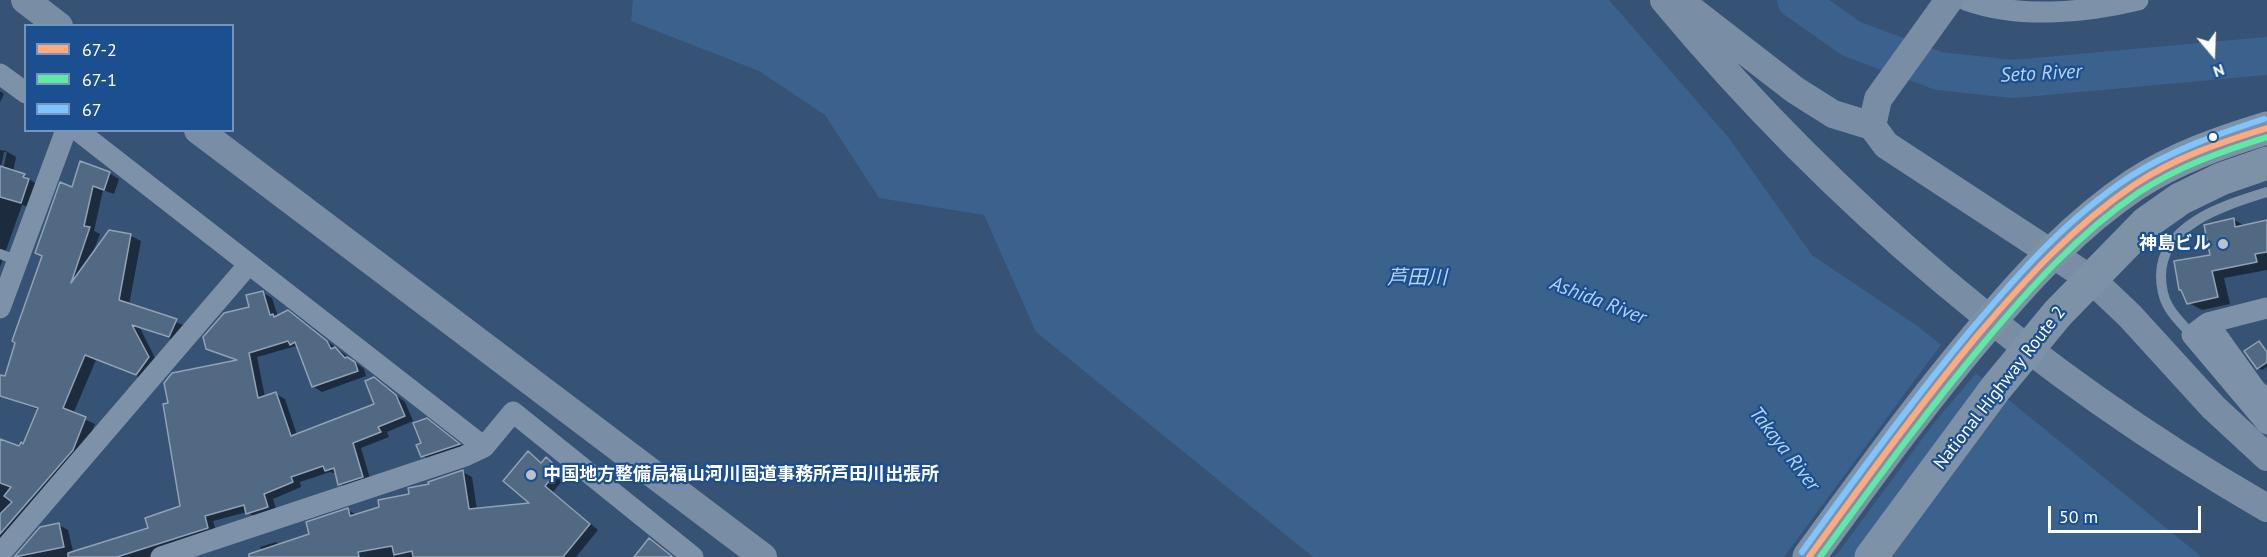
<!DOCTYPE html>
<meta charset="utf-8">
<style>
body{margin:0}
#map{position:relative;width:2267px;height:557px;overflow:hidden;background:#365274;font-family:"PT Sans",sans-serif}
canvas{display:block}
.legend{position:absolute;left:24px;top:24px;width:210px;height:108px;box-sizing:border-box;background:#1b4f8f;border:2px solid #7695bc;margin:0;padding:8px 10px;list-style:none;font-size:18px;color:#fff}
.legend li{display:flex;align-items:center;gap:12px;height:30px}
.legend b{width:30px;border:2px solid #7695bc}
.north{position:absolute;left:2183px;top:24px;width:60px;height:60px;-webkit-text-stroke:4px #1b4f8f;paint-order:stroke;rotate:161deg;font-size:16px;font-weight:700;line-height:24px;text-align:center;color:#fff}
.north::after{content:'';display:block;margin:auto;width:21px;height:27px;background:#fff;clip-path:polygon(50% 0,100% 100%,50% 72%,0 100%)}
.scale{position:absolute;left:2048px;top:506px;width:153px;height:27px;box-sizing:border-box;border:3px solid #fff;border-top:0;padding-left:8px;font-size:18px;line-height:21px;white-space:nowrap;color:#fff;-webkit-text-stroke:4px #1b4f8f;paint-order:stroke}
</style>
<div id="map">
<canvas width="2267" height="557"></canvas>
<ul class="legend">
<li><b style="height:8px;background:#ffa980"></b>67-2</li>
<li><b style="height:8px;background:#60e9a3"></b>67-1</li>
<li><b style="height:8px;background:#80c4ff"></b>67</li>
</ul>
<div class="north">N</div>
<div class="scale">50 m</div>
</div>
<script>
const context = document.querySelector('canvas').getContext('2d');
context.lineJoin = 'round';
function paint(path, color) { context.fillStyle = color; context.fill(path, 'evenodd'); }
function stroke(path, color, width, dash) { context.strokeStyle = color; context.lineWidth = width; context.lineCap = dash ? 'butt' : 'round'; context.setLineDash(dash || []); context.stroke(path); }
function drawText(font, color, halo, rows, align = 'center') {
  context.font = font + ' "PT Sans","Noto Sans JP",sans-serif'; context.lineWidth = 4.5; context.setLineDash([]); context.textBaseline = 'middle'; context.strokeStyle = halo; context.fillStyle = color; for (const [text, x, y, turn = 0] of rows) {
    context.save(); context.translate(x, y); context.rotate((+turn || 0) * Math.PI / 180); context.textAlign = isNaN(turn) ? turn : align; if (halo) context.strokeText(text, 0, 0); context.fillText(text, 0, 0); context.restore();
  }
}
paint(new Path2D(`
 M633,0H1609L1729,138L1812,255L1919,327L2202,557H1313L1036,332L984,215L879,198L825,115L759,71L631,21Z`), '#3b618d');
paint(new Path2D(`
 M1943,342L1978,371L1933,424L1835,557H1784Z`), '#365274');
paint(new Path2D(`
 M0,91L4,94L0,102Z
 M0,150L6,151L16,157L13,172L24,175L39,186L32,208L22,205L0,267V174H2L7,152H4L0,172Z
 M109,173L119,179L114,194L103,190L94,231L100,234L92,255L110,232L131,236L141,241L129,305L186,326L180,342L140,328L158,364L146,380L96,360L73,414L95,424L82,455L0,551V441L20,448L24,446L39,410L9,399L0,394V390L43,256L72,188Z
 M2233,219L2245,226L2267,222V270L2224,278L2230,304L2202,310L2189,303Z
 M263,293L272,298L278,317L297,318L364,369L366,376L322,392L313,386L299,348L296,346L257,357L265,397L276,394L285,399L297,435L376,405L374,379L405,402L413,421L387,432L389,437L361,448L371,482L349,489L340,484L337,474L330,472L300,482L301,487L273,499L277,512L257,518L247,512L213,521L217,533L160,557H23L20,553L59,525L68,530L73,551L150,529L182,507L238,361L207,348L251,308Z
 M2260,343L2267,350V367L2262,370L2258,368Z
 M436,425L467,450L432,461L423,456Z
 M528,453L543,463L546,459L567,475L553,492L598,530L576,557H264L260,547L276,542L280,545L311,535L348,510L357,515L381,508L463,472L472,477L477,510L533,504Z`), '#0007');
stroke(new Path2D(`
 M1796,0L1852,39L1939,71L2013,79L2267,56`), '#3b618d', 38);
const building = new Path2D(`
 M80,161L110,172L104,190L93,186L84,226L90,227L71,283L109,230L131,234L119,300L177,319L169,337L132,325L149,357L136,375L85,355L63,408L86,417L73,450L0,534V514L12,502L4,496L11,487L0,483V439L19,446L21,442L23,444L38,408L0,396V375L5,376L15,343L12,341L42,256L35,253L60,182L72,187Z
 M0,166L25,174L23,177L29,179L21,203L0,197Z
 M2234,218L2235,227L2267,220V252L2255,254L2257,262L2212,271L2218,297L2187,304L2181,290H2179L2174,261L2210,255L2204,225Z
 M263,291L270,315L273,314L274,317L288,310L327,341L331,349L335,347L345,358L347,357L355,362L358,371L312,387L295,342L290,345L288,341L249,353L258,398L276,392L291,436L374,404L365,381L374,377L396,395L405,416L378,427L381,432L353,443L363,477L338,485L334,468L325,471L323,466L291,477L293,482L264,494L268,507L246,514L244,505L205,516L208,528L117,557H68V553L148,528L145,518L180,506L163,404L168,403L164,383L172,373L237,360L206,349L203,337L224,313L249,307L246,295Z
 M2259,341L2267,352V362L2257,369L2244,351Z
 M427,418L460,444L421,457L416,445L421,443L413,423Z
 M528,451L541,463L546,457L559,469L545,486L590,524L563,557H413L412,551L394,555L392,546L358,552L359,557H249V554L309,534L306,522L348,508L350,516L379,507L378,500L409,494L408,488L429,484L428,482L463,470L469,509L529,503L503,481Z
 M59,523L64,547L14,557L40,527Z
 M649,538L673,557H634Z`);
paint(building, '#526984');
stroke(building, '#92a2b6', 1.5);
stroke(new Path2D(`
 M0,254L18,261
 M2192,335C2184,326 2174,317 2168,306C2163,297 2161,285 2161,275C2162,223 2226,205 2267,192`), '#7d92a8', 10);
stroke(new Path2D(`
 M1966,0C2019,19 2084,13 2138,0
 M0,74L26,93
 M77,130L484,447
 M0,308L66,130
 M2267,308L2208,323L2256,390L2267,400
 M2208,323L2192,335L2267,424
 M0,554L249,264
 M161,557L465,456L484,447L513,412L693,557`), '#7d92a8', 21);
stroke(new Path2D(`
 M25,0L59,26
 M1664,0C1832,202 2039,377 2267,508
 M1949,0L1878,99L1872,126L1886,145L2092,280L2130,316L2213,407L2267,457
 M1680,1L1795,90L1833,114L1872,126
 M198,130L763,557`), '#798da4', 28);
stroke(new Path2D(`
 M1809,557C1866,479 1923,400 1986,326C2030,274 2076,224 2134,185C2175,158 2221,142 2267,128
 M1871,557L1996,388L2058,313L2146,223L2180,199L2221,179L2267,163`), '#7e92a7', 33);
stroke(new Path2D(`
 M1809,557C1864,482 1918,407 1977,336C2024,281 2073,226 2134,185C2174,158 2221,142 2267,128`), '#ffa980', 6);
stroke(new Path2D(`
 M1820,557C1873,485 1925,413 1983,344C2029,289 2078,234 2138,193C2177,167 2222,151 2267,137`), '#60e9a3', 6);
stroke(new Path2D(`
 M1802,552C1856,477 1911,402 1970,331C2018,274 2068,217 2131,176C2172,150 2218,134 2264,119`), '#80c4ff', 6);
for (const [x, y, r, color] of [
 [2213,137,5,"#fff"],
 [2223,244,6,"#b9c2ce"],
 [531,475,6,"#b9c2ce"]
]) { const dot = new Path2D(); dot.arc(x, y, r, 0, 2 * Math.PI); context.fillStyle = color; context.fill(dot); stroke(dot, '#1b4f8f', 2); }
drawText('bold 18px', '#fff', '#1b4f8f', [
 ["神島ビル",2211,244],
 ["中国地方整備局福山河川国道事務所芦田川出張所",543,475,"left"]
], 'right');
drawText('18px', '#fff', '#1b4f8f', [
 ["National Highway Route 2",2000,388,-52]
]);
drawText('italic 20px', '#b5d3f5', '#1b4f8f', [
 ["Seto River",2041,74,-3],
 ["芦田川",1417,278],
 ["Ashida River",1598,301,21],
 ["Takaya River",1784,449,52]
]);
</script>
